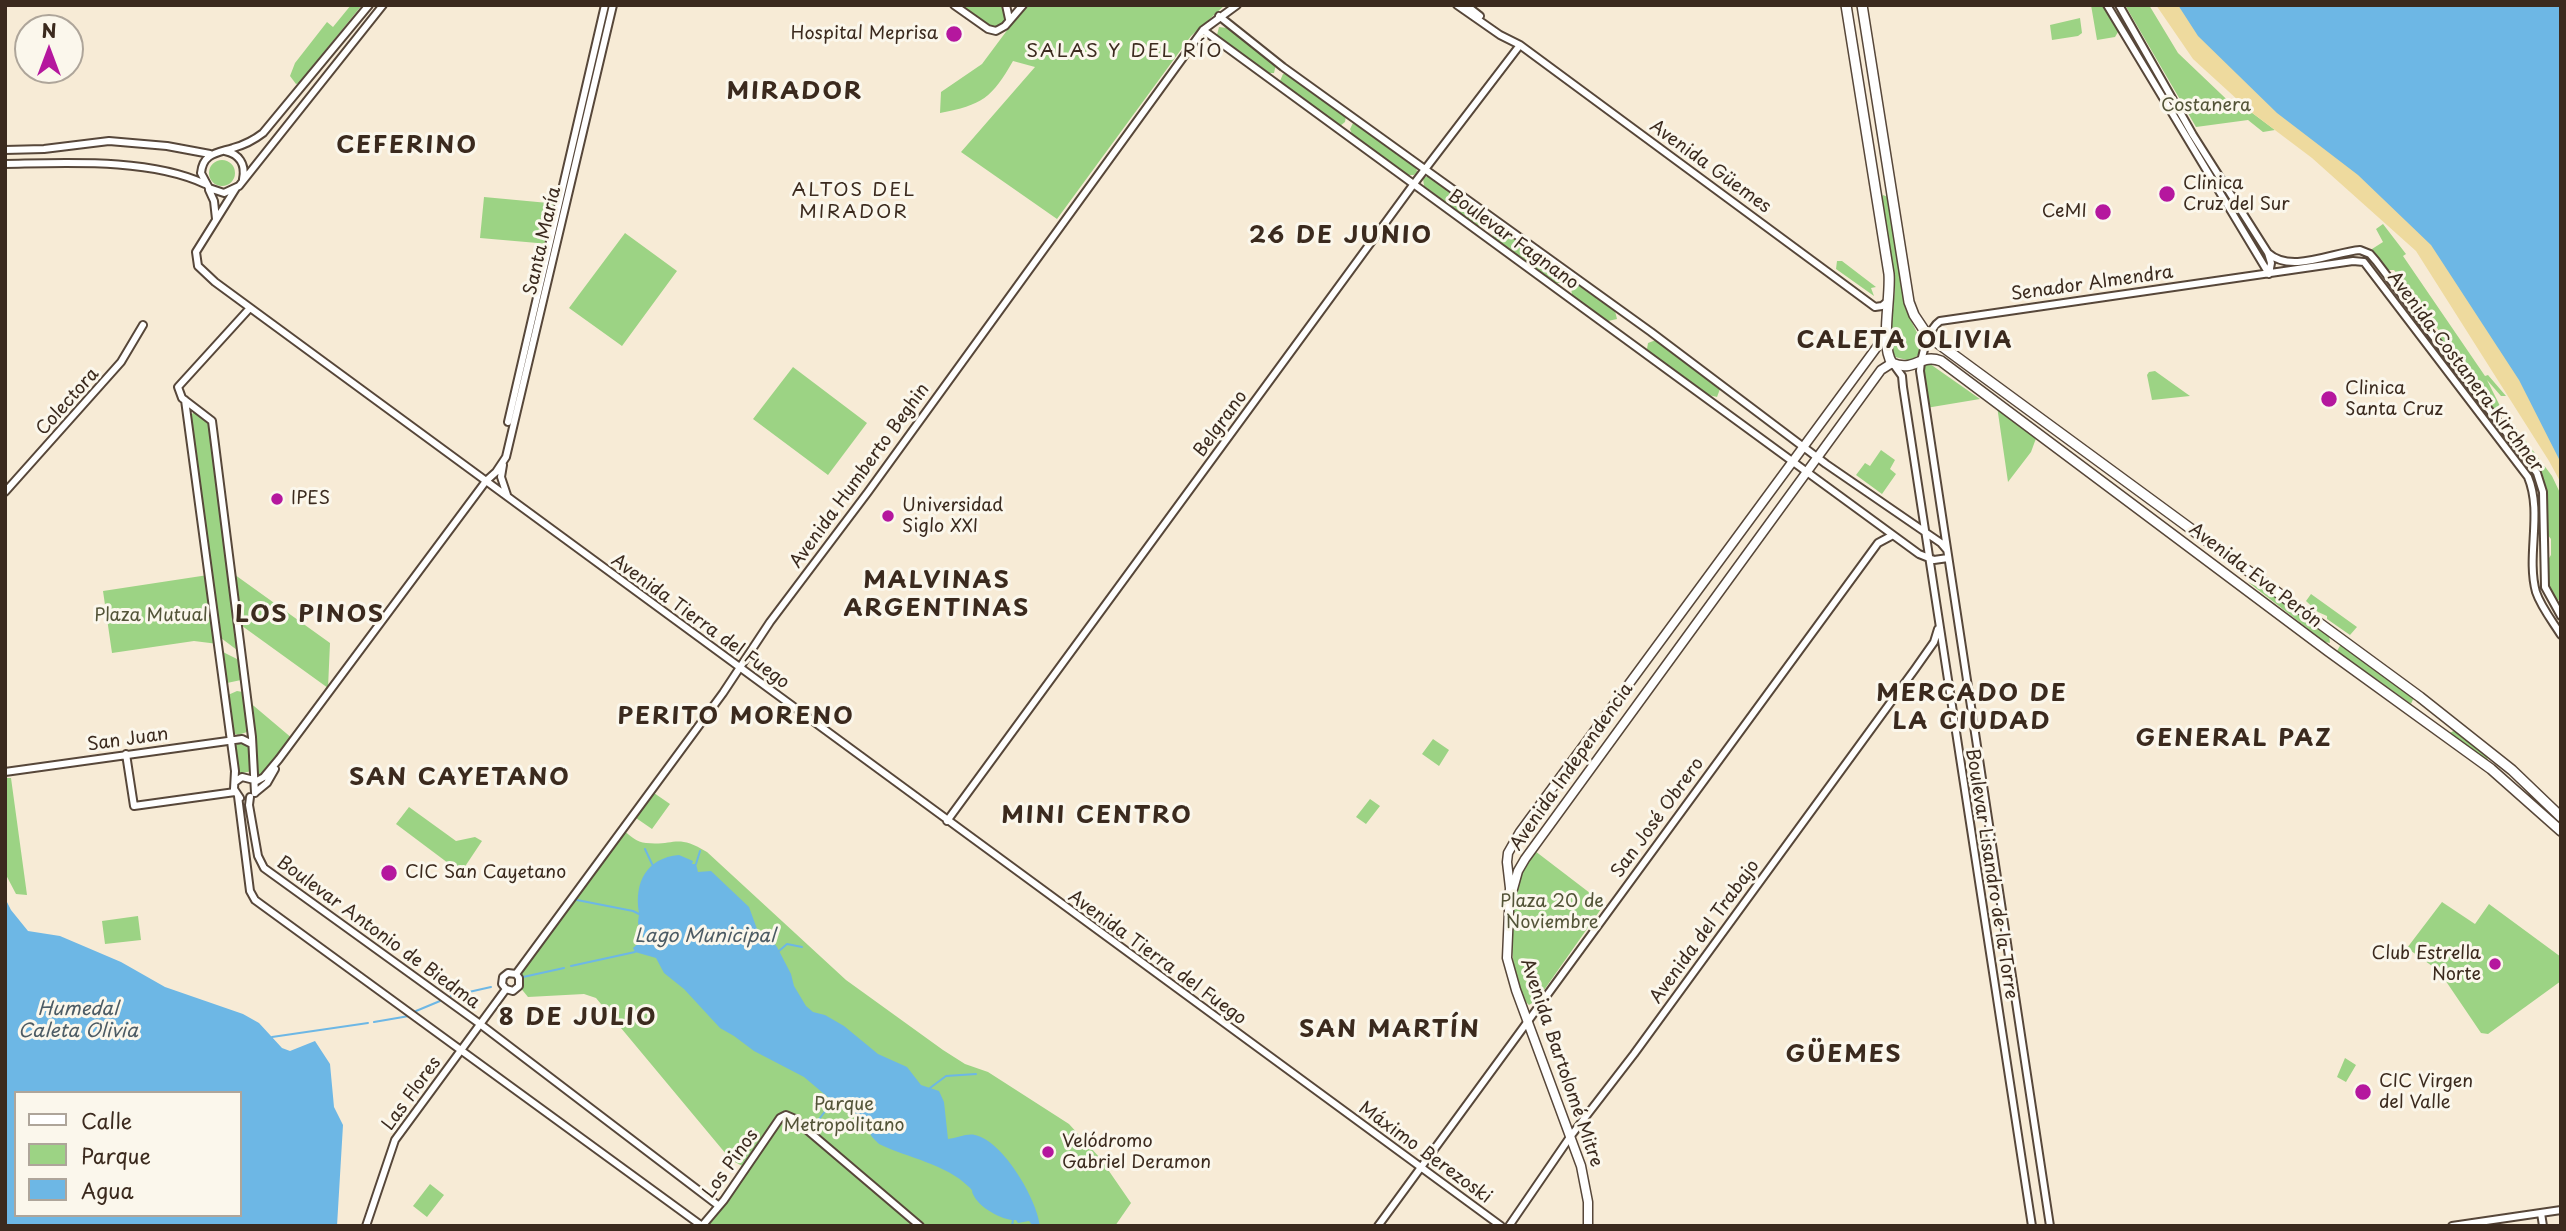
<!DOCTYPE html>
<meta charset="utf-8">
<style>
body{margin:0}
#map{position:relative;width:2566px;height:1231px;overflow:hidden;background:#f7ebd6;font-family:"Playpen Sans",sans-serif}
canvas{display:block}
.frame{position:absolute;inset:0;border:7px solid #3b2a1e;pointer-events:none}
.legend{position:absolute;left:14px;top:1091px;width:228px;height:126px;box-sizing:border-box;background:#fbf7ec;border:2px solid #aea59a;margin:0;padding:9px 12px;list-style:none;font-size:21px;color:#3b2a1e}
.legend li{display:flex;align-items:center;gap:14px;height:35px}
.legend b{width:35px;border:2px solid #aea59a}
.north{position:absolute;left:14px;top:14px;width:70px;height:70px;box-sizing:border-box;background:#fbf7ec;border:2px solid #aea59a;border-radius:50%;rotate:0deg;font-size:19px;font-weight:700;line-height:28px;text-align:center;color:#3b2a1e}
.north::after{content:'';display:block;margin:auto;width:24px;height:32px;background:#b5179e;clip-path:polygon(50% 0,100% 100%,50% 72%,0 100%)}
</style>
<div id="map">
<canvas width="2566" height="1231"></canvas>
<div class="frame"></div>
<ul class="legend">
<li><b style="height:9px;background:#fff"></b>Calle</li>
<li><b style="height:19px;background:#9cd384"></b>Parque</li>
<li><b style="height:19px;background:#6db7e5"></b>Agua</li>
</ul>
<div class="north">N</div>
</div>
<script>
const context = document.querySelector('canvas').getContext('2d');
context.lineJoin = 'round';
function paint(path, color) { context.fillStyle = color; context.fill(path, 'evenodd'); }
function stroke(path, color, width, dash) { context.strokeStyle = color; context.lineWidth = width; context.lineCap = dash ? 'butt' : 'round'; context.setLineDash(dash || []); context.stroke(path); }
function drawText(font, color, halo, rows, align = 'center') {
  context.font = font + ' "Playpen Sans",sans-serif'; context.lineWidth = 6; context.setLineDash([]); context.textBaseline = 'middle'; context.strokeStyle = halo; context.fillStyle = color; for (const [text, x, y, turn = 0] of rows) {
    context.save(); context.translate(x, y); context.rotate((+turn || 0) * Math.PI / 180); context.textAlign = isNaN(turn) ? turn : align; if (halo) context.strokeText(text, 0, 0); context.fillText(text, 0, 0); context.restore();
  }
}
paint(new Path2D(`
 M351,5H362L299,83L296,84L290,76L295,63L327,22L333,27Z
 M955,5H1006L1009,19L996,31Z
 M1029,5H1225L1191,36L1057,219L961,152L1035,67L1013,61C992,98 982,105 940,113L941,92L982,64L1011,25Z
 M2091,5H2102L2118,32L2115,37L2097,40Z
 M2125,5H2149L2178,53L2242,114L2251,112L2275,130L2263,132L2248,120L2196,127Z
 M2080,18L2082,33L2078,36L2052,40L2050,25Z
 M1219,27L1227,28L1276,64L1274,73H1269L1217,35Z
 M1283,74H1289L1346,116L1345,122L1340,126L1282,85L1280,81Z
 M1353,123L1416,165L1417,172L1414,175H1408L1352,134L1350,129Z
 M209 173a13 13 0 1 1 26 0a13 13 0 1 1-26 0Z
 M1429,176L1485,216L1488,220L1487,224L1479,227L1424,186L1423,178Z
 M1883,195L1888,197L1905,308L1923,345L1919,354L1911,361L1895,357L1890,345L1895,288L1881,198Z
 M484,197L559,204L549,244L480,238Z
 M2383,224L2406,254L2403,256L2485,376L2488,375L2506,396H2501L2487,380L2501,408L2552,476L2561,495V601L2554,599L2549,589L2547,561L2551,555V539L2547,534L2546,494L2542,474L2536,466L2537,460L2499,411C2487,409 2449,351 2439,338L2440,332L2394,270H2388L2372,249L2383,242L2376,229Z
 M1497,227L1564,274L1562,283H1556L1493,238L1492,230Z
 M625,233L677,271L622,346L569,308Z
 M1837,261H1842L1876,287L1871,288L1874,296L1836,269Z
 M1576,284L1615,311L1617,319L1608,321L1572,295L1571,287Z
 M1656,340L1720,389L1717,397L1709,395L1650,352L1647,349L1648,343Z
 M1923,359L1980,399L1926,408L1920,371Z
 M793,367L867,423L828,475L753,419Z
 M2155,371L2190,396L2152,400L2147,375L2149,372Z
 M1997,406L2038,433L2031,452L2008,482Z
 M194,412L207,419L209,423L237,650L221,638L190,416Z
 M1881,450L1895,460L1890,469L1896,474L1882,494L1856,475L1865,463L1870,466Z
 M231,572L330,643L328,688L238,623Z
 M208,575L218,644L194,641L112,653L103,591Z
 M2248,582L2278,598L2329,635L2330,643L2325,642Z
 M2311,594L2357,627L2350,635L2327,619V616L2318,612L2306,601Z
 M2341,644L2414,697L2411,704L2337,651Z
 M223,652L239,660L241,680L227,683Z
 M237,691L243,692L247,732L238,735L233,733L228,695Z
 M248,701L293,739L267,783L255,793Z
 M2457,729L2486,755L2489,762L2448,734Z
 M1433,739L1449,750L1439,766L1422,754Z
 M239,743L248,745L252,771L238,774L235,746Z
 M5,778H11L27,895L16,894L5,873Z
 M654,793L670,804L652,829L636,818Z
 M1370,799L1380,806L1366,824L1356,817Z
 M409,807L456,841L475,837L482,841L464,868L452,866L396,824Z
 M621,829C629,834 637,843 646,843C675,846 676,833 707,852L846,980L943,1050L965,1064L988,1072L1069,1124L1100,1158L1131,1203L1115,1226H702L746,1168L731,1160L596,998L584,994L528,997L519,986L516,974Z
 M1535,851L1603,903L1601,909L1537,1000L1529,1005C1503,980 1509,876 1535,851Z
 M2442,902L2475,924L2489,904L2561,957V981L2488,1034L2481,1033L2439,971L2407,948Z
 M138,916L141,940L105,944L102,921Z
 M2345,1058L2356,1065L2346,1082L2337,1077Z
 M430,1184L444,1195L427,1217L413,1206Z`), '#9cd384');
paint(new Path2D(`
 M2156,5H2214L2379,168L2561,405V483L2549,461L2416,251L2312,158L2251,112L2193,59Z`), '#eeda9e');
paint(new Path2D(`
 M2178,5H2561V463L2519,380L2431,245L2358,175L2277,113L2198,36Z
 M679,855L693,861L692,864H696L698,872L711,871L749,907L757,929L769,937L777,947L791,974L794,986L806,1006L813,1012L825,1015L844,1026L878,1054L907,1067L921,1085L939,1091L944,1102L948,1139C957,1138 967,1133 975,1135C1003,1141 1037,1199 1040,1226H1033L1029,1221L1018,1223L1016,1220C1003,1221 980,1208 974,1196C970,1189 975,1193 969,1187C946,1164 908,1158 879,1144L872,1137L862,1119L848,1107L836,1104L804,1077L754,1051L734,1036L720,1028L684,989L664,973L656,958L635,952L633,948L643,939C643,933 640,929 638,923C638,920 639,916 639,913C634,883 646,858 679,855Z
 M5,898L11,910L28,931L60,936L121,962L165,987L243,1014L259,1023L282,1048L290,1051L315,1041L330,1064L334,1107L343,1125L337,1226H5ZM16,1093H240V1215H16Z`), '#6db7e5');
stroke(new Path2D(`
 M645,849L653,866
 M696,864L700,851
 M577,900L633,911L639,914
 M779,951L787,944L802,947
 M571,966L635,952
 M523,977L564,968
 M451,996L491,987
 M416,1011L440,1001
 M374,1022L409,1016
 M272,1037L368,1023
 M930,1088L946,1076L976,1074
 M813,1127L833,1101
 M1012,1226L1013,1220`), '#6db7e5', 2);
const tertiary = new Path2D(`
 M369,5L263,133C254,140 244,145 233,148C217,153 203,153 201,173L209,188L224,193L239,186L383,5
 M954,5L988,29L996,31L1005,26L1023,5
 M1006,5L1009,19
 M1457,5L1500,35L1520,45L1875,307L1882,306L1888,301
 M1466,5L1480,16
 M2107,5L2269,274
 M2119,5L2193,135L2268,253L2271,263L2269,274
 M1219,16L1283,67L1651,332L1826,464L1941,543L1947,550
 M1203,30L1919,554L1934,560L1948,558
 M5,150L44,149L109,141L167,146L210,154
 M225,151C239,154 246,164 243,179
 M5,164C66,163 149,158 205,184
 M236,188L196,252L198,266L215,282L1501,1226
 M209,190L214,201L216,219
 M2268,253C2291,274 2333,252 2360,250L2370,254L2376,261L2537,473L2543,492L2545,587L2561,616
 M249,309L178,387L182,398L212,421L252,737L255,793
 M1894,365L1902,376L1903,387L2032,1226
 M185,400L235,771L234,789L240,798
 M508,422L605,5
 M503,465L501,477L507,495
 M5,492L121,362L143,325
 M126,754L134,806L235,792
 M5,772L242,739L252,744
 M235,782L242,777L254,780
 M255,782L264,777L279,759L486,481L496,472L506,457L613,5
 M256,792L267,783L275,769
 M238,796L250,891L255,900L702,1226L724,1200L780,1118L786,1115L793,1118L920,1226
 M250,797L249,805L258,856L264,868L480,1024L719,1206
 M947,821L1413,185L1520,45
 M516,974L723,693L770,622L868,492L1203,30L1237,5
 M506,989L513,991L519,986V978L516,974
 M506,989L502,984L503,977L508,973L516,974
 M2541,1213L2543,1226
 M366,1226L395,1140L506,989
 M1378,1226L1878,543L1893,535
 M1509,1226L1570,1137L1634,1054L1915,669L1934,642L1938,629
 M2050,1226L1920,371C1921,357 1928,329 1940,321L2353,261L2364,262L2528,477C2543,513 2526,555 2536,592C2541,607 2553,622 2561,635
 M2452,1226L2561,1210`);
const primary = new Path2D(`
 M1513,889L1518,871L1525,859L1881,370L1892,363
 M1588,1226V1202L1581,1166L1516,990L1507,958L1510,888L1507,862L1508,853L1520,832L1885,336`);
const trunk = new Path2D(`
 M1846,5L1889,274C1891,298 1880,345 1892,363C1914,373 1920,353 1941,361L2328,651L2491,769L2561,831
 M1862,5L1909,302L1914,315L1928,336L2420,697L2512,770L2561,817`);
stroke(tertiary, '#57473a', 10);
stroke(primary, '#57473a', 11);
stroke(trunk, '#57473a', 12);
stroke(tertiary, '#fff', 6);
stroke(primary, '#fff', 8);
stroke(trunk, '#fff', 9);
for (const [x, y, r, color] of [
 [954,34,9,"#b5179e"],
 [2167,194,9,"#b5179e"],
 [2103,212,9,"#b5179e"],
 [2329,399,9,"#b5179e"],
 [277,499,7,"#b5179e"],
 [888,516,7,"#b5179e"],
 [389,873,9,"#b5179e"],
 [2495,964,7,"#b5179e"],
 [2363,1092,9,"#b5179e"],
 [1048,1152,7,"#b5179e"]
]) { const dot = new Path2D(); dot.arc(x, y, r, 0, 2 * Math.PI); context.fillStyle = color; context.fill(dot); stroke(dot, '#fbf7ec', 2.5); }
drawText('18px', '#3b2a1e', '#fbf7ec', [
 ["Hospital Meprisa",938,34,"right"],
 ["Clinica",2183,184],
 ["Cruz del Sur",2183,205],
 ["CeMI",2087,212,"right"],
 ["Clinica",2345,389],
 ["Santa Cruz",2345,410],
 ["IPES",291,499],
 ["Universidad",902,506],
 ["Siglo XXI",902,527],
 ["CIC San Cayetano",405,873],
 ["Club Estrella",2481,954,"right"],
 ["Norte",2481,975,"right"],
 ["CIC Virgen",2379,1082],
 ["del Valle",2379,1103],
 ["Velódromo",1062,1142],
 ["Gabriel Deramon",1062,1163]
], 'left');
drawText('18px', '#535438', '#fbf7ec', [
 ["Costanera",2206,106],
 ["Plaza Mutual",151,616],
 ["Plaza 20 de",1552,902],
 ["Noviembre",1552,923],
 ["Parque",844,1105],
 ["Metropolitano",844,1126]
]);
drawText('18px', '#3b2a1e', '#fbf7ec', [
 ["Avenida Güemes",1710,167,36],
 ["Boulevar Fagnano",1513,240,36],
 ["Santa María",543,241,-77],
 ["Senador Almendra",2092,284,-8],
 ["Avenida Costanera Kirchner",2465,372,53],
 ["Colectora",68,402,-48],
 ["Belgrano",1221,424,-54],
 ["Avenida Humberto Beghin",860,476,-54],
 ["Avenida Eva Perón",2255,576,37],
 ["Avenida Tierra del Fuego",700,622,36],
 ["San Juan",128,740,-8],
 ["Avenida Independencia",1572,767,-55],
 ["San José Obrero",1658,818,-54],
 ["Boulevar Lisandro de la Torre",1991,874,81],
 ["Avenida del Trabajo",1705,932,-54],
 ["Boulevar Antonio de Biedma",378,933,36],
 ["Avenida Tierra del Fuego",1157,958,36],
 ["Avenida Bartolomé Mitre",1561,1063,71],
 ["Las Flores",412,1094,-54],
 ["Máximo Berezoski",1425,1153,36],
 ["Los Pinos",731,1164,-54]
]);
context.letterSpacing = '2px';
drawText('19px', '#3b2a1e', '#fbf7ec', [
 ["SALAS Y DEL RÍO",1125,52],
 ["ALTOS DEL",854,191],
 ["MIRADOR",854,213]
]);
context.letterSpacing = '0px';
drawText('italic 19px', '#4c5b64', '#fbf7ec', [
 ["Lago Municipal",705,937],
 ["Humedal",78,1010],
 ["Caleta Olivia",78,1032]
]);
context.letterSpacing = '2px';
drawText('bold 24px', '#3b2a1e', '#fbf7ec', [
 ["MIRADOR",795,92],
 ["CEFERINO",407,146],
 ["26 DE JUNIO",1341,236],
 ["CALETA OLIVIA",1905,341],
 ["MALVINAS",937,581],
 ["ARGENTINAS",937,609],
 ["LOS PINOS",310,615],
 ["MERCADO DE",1972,694],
 ["LA CIUDAD",1972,722],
 ["PERITO MORENO",736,717],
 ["GENERAL PAZ",2234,739],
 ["SAN CAYETANO",460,778],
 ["MINI CENTRO",1097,816],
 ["8 DE JULIO",578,1018],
 ["SAN MARTÍN",1390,1030],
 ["GÜEMES",1844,1055]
]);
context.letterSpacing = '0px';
</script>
